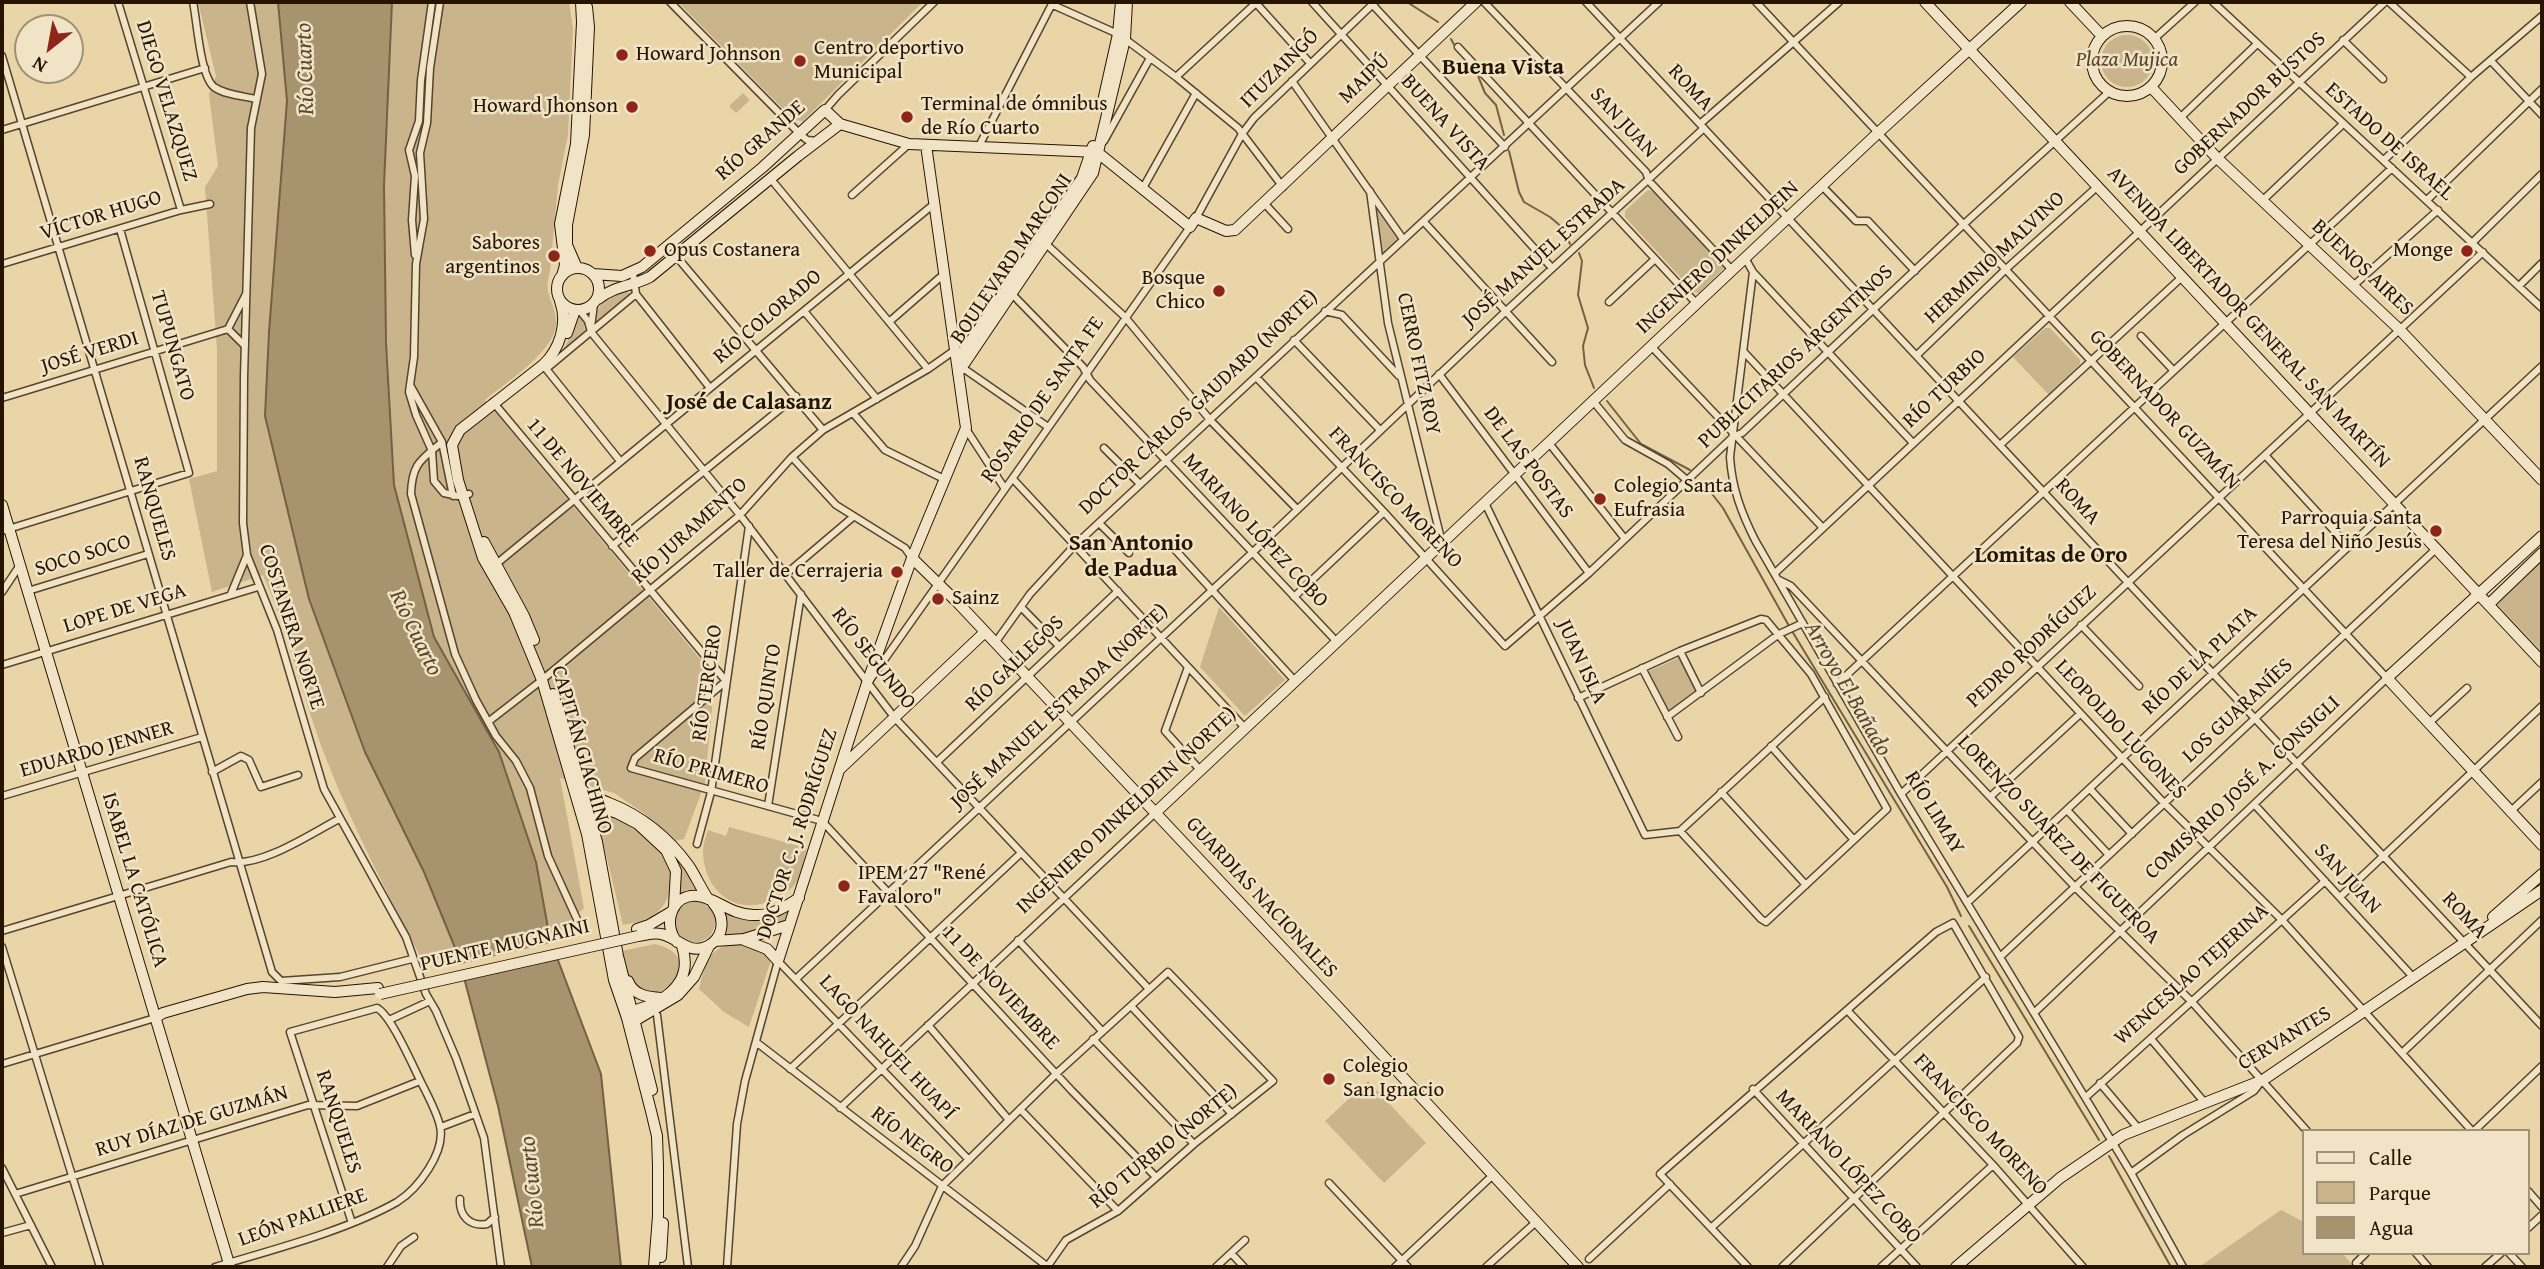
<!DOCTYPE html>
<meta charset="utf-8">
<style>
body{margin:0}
#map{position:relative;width:2544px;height:1269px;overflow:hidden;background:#ead5a8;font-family:"Gentium Book Plus",serif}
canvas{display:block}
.frame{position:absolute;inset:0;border:4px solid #271400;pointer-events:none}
.legend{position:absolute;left:2302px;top:1129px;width:228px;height:126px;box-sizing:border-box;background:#f1e4c6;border:2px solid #a09177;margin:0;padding:9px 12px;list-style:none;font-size:21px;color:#271400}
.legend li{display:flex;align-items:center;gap:14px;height:35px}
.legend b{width:35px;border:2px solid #a09177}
.north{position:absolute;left:14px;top:14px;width:70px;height:70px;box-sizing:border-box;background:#f1e4c6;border:2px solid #a09177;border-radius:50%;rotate:211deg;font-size:19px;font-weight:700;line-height:28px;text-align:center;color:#271400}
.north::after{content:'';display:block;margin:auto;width:24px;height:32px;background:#8f2418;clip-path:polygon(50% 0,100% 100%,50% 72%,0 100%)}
</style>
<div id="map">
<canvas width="2544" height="1269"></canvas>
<div class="frame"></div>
<ul class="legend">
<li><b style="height:9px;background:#f1e4c6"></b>Calle</li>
<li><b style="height:19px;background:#c9b48b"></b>Parque</li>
<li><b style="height:19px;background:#a8936f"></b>Agua</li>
</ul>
<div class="north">N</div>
</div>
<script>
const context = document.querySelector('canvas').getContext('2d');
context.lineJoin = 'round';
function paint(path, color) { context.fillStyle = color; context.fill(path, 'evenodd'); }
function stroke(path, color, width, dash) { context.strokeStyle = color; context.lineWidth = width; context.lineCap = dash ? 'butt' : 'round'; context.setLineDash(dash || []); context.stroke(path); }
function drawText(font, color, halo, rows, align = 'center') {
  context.font = font + ' "Gentium Book Plus",serif'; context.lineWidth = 5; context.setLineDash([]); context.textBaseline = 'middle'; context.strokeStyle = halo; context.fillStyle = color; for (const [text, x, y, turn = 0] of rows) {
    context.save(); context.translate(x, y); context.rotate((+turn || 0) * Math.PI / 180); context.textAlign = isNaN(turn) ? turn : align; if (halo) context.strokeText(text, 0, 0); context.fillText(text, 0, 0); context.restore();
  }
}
paint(new Path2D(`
 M198,2H278L287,101L269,332L265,416L309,599L365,752L424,872L458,955L423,962C389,896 354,830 327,761C303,700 290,635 263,575L212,592L189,479L217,471V350L205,187L218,166L209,94L216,76Z
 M392,2H569L573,29L568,135L558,185L550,271C543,295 553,297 556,319C560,349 505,383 485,400L715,677L705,783L684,839L675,841L645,814L614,793L560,778L584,908L550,939L536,862L499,752L434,637L394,485L386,343L384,185Z
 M678,2H923L803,121L794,120Z
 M2101 61a26 26 0 1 1 52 0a26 26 0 1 1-52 0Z
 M743,93L750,100L736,113L729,106Z
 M1648,190L1655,192L1725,267L1699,293L1694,292L1625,217V211Z
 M1374,200L1400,240L1383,255Z
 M626,292L631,293L594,325C597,304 606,295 626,292Z
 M579,317H583L585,332L563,351Z
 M2045,328H2050L2080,360V364L2049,395L2013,357Z
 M2542,561V652L2497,604Z
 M1219,607L1285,680L1245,716L1200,667Z
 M1680,657L1697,692L1668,713L1647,672Z
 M595,809C628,821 689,857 667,899C658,918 643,921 623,925Z
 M729,827L807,848C804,858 802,876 795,884C789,892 777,898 768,902C731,915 703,887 703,851C703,844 706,837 708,830L726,836Z
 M672,852L678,856L697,889L687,890L679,894C680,877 680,867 672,852Z
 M675 922a20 20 0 1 1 40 0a20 20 0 1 1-40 0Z
 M792,907L787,922L739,936L726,937V913L739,917Z
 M735,943L749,944L772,957L749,1027L724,1012L699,989C706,964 706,949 735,943Z
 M655,944C667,947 676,951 681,964C678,982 654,1005 636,987C628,980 626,961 622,951Z
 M1368,1081L1426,1143L1384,1183L1325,1121Z
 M2281,1210L2304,1222V1253H2342L2354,1267H2199Z`), '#c9b48b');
const water = new Path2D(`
 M278,2H392L384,185L386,343L394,485L434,637L499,752L536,862L550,939L601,1074L621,1267H532L498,1106L458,955L424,872L365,752L309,599L265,416L269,332L287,101Z`);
paint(water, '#a8936f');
stroke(water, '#746043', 2);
paint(new Path2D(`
 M555,942L561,958L461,981L457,965Z`), '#ead5a8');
stroke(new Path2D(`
 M1407,2L1438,22
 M1451,39L1457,50L1476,71L1485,93L1496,105L1504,135
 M1509,151L1519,192L1524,202L1550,217L1563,228L1570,244
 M1579,253L1582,261L1578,295L1588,328L1583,346L1585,365L1594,388
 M1607,401L1641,444L1690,470
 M1702,481L1723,508L1789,626
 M1792,631L1947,887L1961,916
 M1969,926L2099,1140
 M2109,1156L2171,1267`), '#746043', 2);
const minor = new Path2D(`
 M118,2L181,210
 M193,2C197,20 200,76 214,87C225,95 243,96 256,99
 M250,2L262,74L251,128L244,377L243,523L247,555L277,630L324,789L406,937L426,994L436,1011L456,1058L484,1138L501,1267
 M440,2L430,68L427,123L420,153L424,219L416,264L414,357L409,392L416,415L432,451L434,481L444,493L458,496L469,494
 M670,2L800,134L807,140L817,141
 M1255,2L1310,63
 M1312,2L1552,268
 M1484,2L1646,172L1649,181L1732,270
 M1586,2L2542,1026
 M1756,2L2387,678L2035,1012
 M2213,2L2542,308
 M2389,2L2471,77
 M1371,3L1505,147
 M1053,5L1118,34
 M1125,39L1176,77L1238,128L1283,187
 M2154,39L2195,2
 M2343,40L2383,79
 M1458,47L1697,304
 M2,56L272,972L281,981L340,977L412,959
 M2491,61L2542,115
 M1176,77L1257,2
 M1292,81L1403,239
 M825,110L838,95L934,2
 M2180,118L2257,44
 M1700,124L1839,2
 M2,130L205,68
 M1104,141L1150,58
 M979,146L1053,2
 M2384,160L2471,77L2542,16
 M770,178L928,369
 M1822,186L1856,221H1868L1915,271
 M1143,188L1196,93
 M1370,191L1388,323L1442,543
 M852,195L909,144
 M2427,200L2542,89
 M2262,201L2343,124
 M1265,204L1288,229
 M1196,218L1242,134L1254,118L1375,2
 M1424,222L1552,362
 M2473,242L2542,174
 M1045,243L1125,317L1211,421L1297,509
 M415,255L412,220L415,176L409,150L419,121L421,80L432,2
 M676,256L823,430
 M1745,258L1753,272L1913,443
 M2,264L181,210L210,204
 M1753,272L1730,457C1732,488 1741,512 1755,540L1901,794L2131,1173L2183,1267
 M633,273L636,294L710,388
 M2353,286L2438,210
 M2519,286L2542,263
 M1011,293L1083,367L1090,380L1337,642
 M1609,302L1655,259
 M580,311L588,321L591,332L740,515L894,717L1149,989
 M804,311L877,399
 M1325,311L1342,315L1399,376
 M889,322L944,274
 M591,327L594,304
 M2141,336L2173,370
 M1294,340L1380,430
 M245,346L228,329L246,294
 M1651,346L1823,528
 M1744,352L2164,803L2282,920L2472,1131
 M1917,355L2006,269L2098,186
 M543,365L620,461
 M960,366L1048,427
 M546,369L636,294
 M1439,374L1589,573
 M1256,377L1384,512L1505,646L1589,573L1734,436L1742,433L1964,224L2109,92
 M410,385L442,442L453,496
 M2,398L228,329
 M1593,401L1625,440L1668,464L1688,481
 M493,402L726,681
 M853,413L885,450L944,479
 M966,429L1005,489
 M442,442C421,460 412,463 411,494L455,654L476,700L496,736L516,761L530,788L548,856L581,928
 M1549,443L1625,539
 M2000,445L2182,277
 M1104,448L1140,484
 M2265,455L2349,547
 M792,457L836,505L905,548L912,558
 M1013,479L1245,728
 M1485,503L1645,835L1680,831L1825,697
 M1099,523L1129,553
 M2,531L189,473L120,229
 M1168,542L1295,681
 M612,546L796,396
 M495,565L934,204
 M1775,573L2385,2
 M786,574L853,517
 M1779,580L1791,586L2075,887L2192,1002L2307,1131
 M28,591L148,554
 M2,592L20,565
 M231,594L247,555
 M1294,597L1384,512
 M1021,607L1059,646
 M2081,625L2139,686
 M995,643L1030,594L1075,545L1659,2
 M1680,651L1701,693
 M2,665L258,587
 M1188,667L1165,731L1201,771
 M1642,668L1678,737
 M870,680L1190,227
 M726,681L635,758L631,768L822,821L1072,1091L1156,1177
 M1837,684L2392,168
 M1578,698L1680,651L1761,619L1766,620L1811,674L1887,809L1766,922L1761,919L1680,831
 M1667,717L1779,634L1803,623
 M488,722L542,680L740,515L792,457L823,430L928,369L955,350
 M2429,723L2467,688
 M1771,746L1854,840
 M937,762L1118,591
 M212,772L241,756L249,760L261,787L298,775
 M2090,789L2132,834
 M1721,792L1806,885
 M1901,794L2483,252
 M2,796L202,737
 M1990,797L2080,714
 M2254,804L2413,977
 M768,806L801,594
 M2067,810L2109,855
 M2511,811L2542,782
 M697,844L711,792L749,526
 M2340,897L2542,706
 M1968,902L2542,366
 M2,931L231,862C263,866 310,834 339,819
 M1018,940L1102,1031
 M2,947L100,1267
 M2000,957L2437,548
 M797,978L1253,552L1505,312L1704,128
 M1131,1006L1232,1114
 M1847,1010L1993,1165L2083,1267
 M657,1015L688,1267
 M389,1020L430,1001
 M928,1025L1009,1120
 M1093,1039L1194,1144
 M2151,1039L2205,1103
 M756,1042L1048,1267
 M2402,1053L2542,920
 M2,1064L155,1018
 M790,1069L1021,853
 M2100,1083L2138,1128
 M1753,1089L1917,1267
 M2086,1097L2325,881
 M840,1108L1155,813
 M1020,1109L1118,1211
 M441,1127L475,1114
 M2474,1131L2542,1066
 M2,1168L52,1267
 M2131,1173L2183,1135L2254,1091L2261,1082
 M1329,1183L1408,1267
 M2528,1191L2542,1207
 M15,1194L308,1105L357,1106L420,1081
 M460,1199C459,1216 470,1227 487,1224L495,1217
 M1711,1228L1986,977
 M2528,1228L2542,1215
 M2,1233L31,1225
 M1231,1253L1244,1267
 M2416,1253L2428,1267
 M2509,1253L2522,1267
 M1589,1259L1670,1184
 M215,1267C271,1250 346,1231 397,1202C418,1189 446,1152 440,1126C437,1113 429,1098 423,1086C414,1069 392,1016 377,1008L290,1032L352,1223
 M387,1267L401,1246L414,1237
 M727,1267L737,1124L745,1081L778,961L969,1160
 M901,1267L915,1246L942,1186L1057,1073L1168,972L1273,1081L1194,1144L1118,1211L1066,1240L1047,1267
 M1216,1267L1245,1240
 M1395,1267L1493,1175
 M1486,1267L1536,1222
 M1748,1267L1660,1174L1936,932L1953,923L2019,1037L2017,1043L1782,1267
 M1881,1267L1993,1165
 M2360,1267L2356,1263L2366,1253
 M2485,1267L2501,1253`);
const secondary = new Path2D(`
 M1925,2L2542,662
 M2070,2L2102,36
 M2092 61a35 35 0 1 1 70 0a35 35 0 1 1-70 0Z
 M2151,87L2217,158L2400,330L2542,480
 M1103,101L1118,34L1121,2
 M1097,152L1190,227L1196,218L1226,231L1235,230L1476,2
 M557 289a21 21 0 1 1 42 0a21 21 0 1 1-42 0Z
 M577,268L567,245V225L584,135L589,27L587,7
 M593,274L622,276L642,267L763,167L825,110L840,124L909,144L1097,152
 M562,276L565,265L560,224L576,144L582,22L581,2
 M598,299C614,286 633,286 650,277L798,156L840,124
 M560,301C568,323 560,349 543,365L460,430L452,445L458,480L483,558L514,612L542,680L587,834L614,980L627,1018L651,1111L657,1136L658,1166V1216L654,1267
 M567,333L575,310
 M957,361L1082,178L1093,146
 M958,373L1093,173L1125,39L1127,2
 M2,505L230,1267
 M2542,536L2387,678L2542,845
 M484,542L524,616L534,640
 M912,558L958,603L1338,1007L1578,1267
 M2489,604L2542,553
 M553,694L597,842L618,956L652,1090
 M841,768L985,632
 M578,798C588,793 599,799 609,803C642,816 668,837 689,866C696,877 701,888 708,899
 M579,801L617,813L638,824L666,850L676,871L674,906
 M1155,813L1879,132L2021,2
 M2493,917L2542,874
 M637,929L649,925L671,912
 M638,936C646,935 653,932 661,934C678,937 689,956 708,946C714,943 720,936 721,929C723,919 720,911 713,903
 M744,940L767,949L778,961
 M715,941L744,939L789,925
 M677,942C662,924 672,893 698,896C716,898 731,915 754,915C772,916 785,907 799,898
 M778,961L867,683L912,558L966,428L926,145
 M628,981C634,996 648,997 662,998
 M629,1016C635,1008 645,1008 653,1004C678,991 691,974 682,946
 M155,1018L163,1013L247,989L263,987L335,992L378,988
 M631,1019L636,1020L678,995L694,977L709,946
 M661,1257L663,1223
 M1956,1267L2060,1178L2123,1135L2263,1080L2542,890`);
stroke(minor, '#58442a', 9);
stroke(secondary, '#271400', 12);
stroke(minor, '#f1e4c6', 6);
stroke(secondary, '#f1e4c6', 10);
const secondaryBridge = new Path2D(`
 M380,994L638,936`);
stroke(secondaryBridge, '#271400', 12, []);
stroke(secondaryBridge, '#f1e4c6', 10);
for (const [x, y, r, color] of [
 [622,55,7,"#8f2418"],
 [800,61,7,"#8f2418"],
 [632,107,7,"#8f2418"],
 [907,117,7,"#8f2418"],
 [650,251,7,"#8f2418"],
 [2467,251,7,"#8f2418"],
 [554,256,7,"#8f2418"],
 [1219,291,7,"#8f2418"],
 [1600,499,7,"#8f2418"],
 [2436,531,7,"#8f2418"],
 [897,572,7,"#8f2418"],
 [938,599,7,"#8f2418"],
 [844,886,7,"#8f2418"],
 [1329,1079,7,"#8f2418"]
]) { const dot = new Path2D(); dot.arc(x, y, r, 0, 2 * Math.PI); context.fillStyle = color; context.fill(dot); stroke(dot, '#f1e4c6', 2.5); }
drawText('21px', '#271400', '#f1e4c6', [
 ["Centro deportivo",814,49],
 ["Municipal",814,73],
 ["Howard Johnson",636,55],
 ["Terminal de ómnibus",921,105],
 ["de Río Cuarto",921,129],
 ["Howard Jhonson",618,107,"right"],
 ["Sabores",540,244,"right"],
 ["argentinos",540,268,"right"],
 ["Opus Costanera",664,251],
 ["Monge",2453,251,"right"],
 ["Bosque",1205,279,"right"],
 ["Chico",1205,303,"right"],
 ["Colegio Santa",1614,487],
 ["Eufrasia",1614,511],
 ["Parroquia Santa",2422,519,"right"],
 ["Teresa del Niño Jesús",2422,543,"right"],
 ["Taller de Cerrajeria",883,572,"right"],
 ["Sainz",952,599],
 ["IPEM 27 \"René",858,874],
 ["Favaloro\"",858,898],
 ["Colegio",1343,1067],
 ["San Ignacio",1343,1091]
], 'left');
drawText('italic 21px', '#58442a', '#f1e4c6', [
 ["Plaza Mujica",2127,61]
]);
drawText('21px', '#271400', '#f1e4c6', [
 ["ITUZAINGÓ",1280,69,-45],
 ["MAIPÚ",1365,79,-44],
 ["ROMA",1690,88,47],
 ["DIEGO VELAZQUEZ",166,101,73],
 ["GOBERNADOR BUSTOS",2250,104,-43],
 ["BUENA VISTA",1445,123,48],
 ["SAN JUAN",1623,123,47],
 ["RÍO GRANDE",761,141,-41],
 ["ESTADO DE ISRAEL",2389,142,42],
 ["VÍCTOR HUGO",101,216,-17],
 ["JOSÉ MANUEL ESTRADA",1544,253,-42],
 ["INGENIERO DINKELDEIN",1718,258,-43],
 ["HERMINIO MALVINO",1995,258,-43],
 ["BOULEVARD MARCONI",1012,259,-56],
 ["BUENOS AIRES",2362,268,43],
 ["RÍO COLORADO",768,317,-40],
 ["AVENIDA LIBERTADOR GENERAL SAN MARTÍN",2248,318,47],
 ["TUPUNGATO",172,346,74],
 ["JOSÉ VERDI",90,353,-17],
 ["PUBLICITARIOS ARGENTINOS",1796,357,-43],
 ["CERRO FITZ ROY",1418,364,78],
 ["RÍO TURBIO",1945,389,-43],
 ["ROSARIO DE SANTA FE",1043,400,-55],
 ["DOCTOR CARLOS GAUDARD (NORTE)",1199,403,-43],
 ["GOBERNADOR GUZMÁN",2164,410,47],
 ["DE LAS POSTAS",1528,463,53],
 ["11 DE NOVIEMBRE",582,483,50],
 ["FRANCISCO MORENO",1395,498,47],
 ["ROMA",2077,502,47],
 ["RANQUELES",154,509,74],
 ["RÍO JURAMENTO",690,531,-42],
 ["MARIANO LÓPEZ COBO",1255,531,47],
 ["SOCO SOCO",83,556,-17],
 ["LOPE DE VEGA",125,609,-17],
 ["COSTANERA NORTE",291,627,72],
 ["PEDRO RODRÍGUEZ",2032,647,-43],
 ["RÍO SEGUNDO",873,659,52],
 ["RÍO DE LA PLATA",2200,661,-43],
 ["JUAN ISLA",1581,662,65],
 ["RÍO GALLEGOS",1015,664,-44],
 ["RÍO TERCERO",708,683,-82],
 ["RÍO QUINTO",767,697,-81],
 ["JOSÉ MANUEL ESTRADA (NORTE)",1060,707,-43],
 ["LOS GUARANÍES",2238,711,-43],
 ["LEOPOLDO LUGONES",2120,730,47],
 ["EDUARDO JENNER",97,750,-16],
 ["CAPITÁN GIACHINO",581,750,74],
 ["RÍO PRIMERO",711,772,16],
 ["COMISARIO JOSÉ A. CONSIGLI",2243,788,-43],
 ["INGENIERO DINKELDEIN (NORTE)",1127,811,-43],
 ["RÍO LIMAY",1934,813,58],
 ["DOCTOR C. J. RODRÍGUEZ",798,834,-72],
 ["LORENZO SUAREZ DE FIGUEROA",2058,840,46],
 ["SAN JUAN",2347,879,47],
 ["ISABEL LA CATÓLICA",134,880,73],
 ["GUARDIAS NACIONALES",1261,898,47],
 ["ROMA",2464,916,47],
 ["PUENTE MUGNAINI",505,946,-13],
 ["WENCESLAO TEJERINA",2192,975,-42],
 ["11 DE NOVIEMBRE",1000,988,47],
 ["CERVANTES",2285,1039,-31],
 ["LAGO NAHUEL HUAPÍ",887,1048,47],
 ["RUY DÍAZ DE GUZMÁN",192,1122,-17],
 ["RANQUELES",338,1122,72],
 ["FRANCISCO MORENO",1980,1125,47],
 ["RÍO NEGRO",912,1141,37],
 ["RÍO TURBIO (NORTE)",1164,1147,-39],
 ["MARIANO LÓPEZ COBO",1848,1167,47],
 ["LEÓN PALLIERE",303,1218,-20]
]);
drawText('bold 23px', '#271400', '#f1e4c6', [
 ["Buena Vista",1503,68],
 ["José de Calasanz",749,403],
 ["San Antonio",1131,544],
 ["de Padua",1131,570],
 ["Lomitas de Oro",2051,556]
]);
drawText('italic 23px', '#5b472c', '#f1e4c6', [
 ["Río Cuarto",306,69,-92],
 ["Río Cuarto",415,633,64],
 ["Arroyo El Bañado",1847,689,60],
 ["Río Cuarto",533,1182,-96]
]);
</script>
